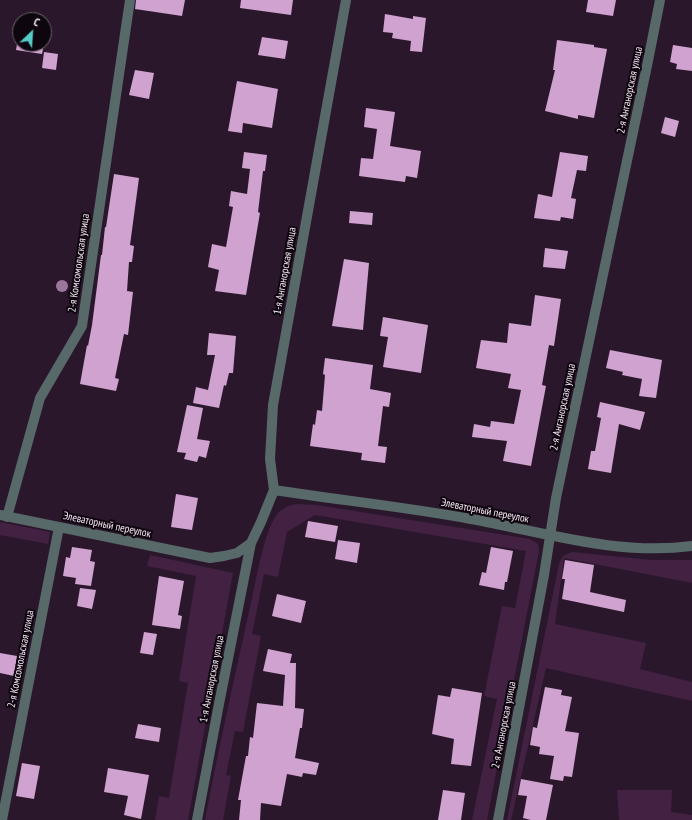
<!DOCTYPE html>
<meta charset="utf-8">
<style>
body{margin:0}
#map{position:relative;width:692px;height:820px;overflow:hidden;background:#2b172c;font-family:"PT Sans Narrow",sans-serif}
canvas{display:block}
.north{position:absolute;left:12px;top:12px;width:40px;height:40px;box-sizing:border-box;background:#0e060f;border:1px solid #6a606b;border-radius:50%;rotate:25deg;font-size:11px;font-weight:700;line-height:16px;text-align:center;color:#f5e6f4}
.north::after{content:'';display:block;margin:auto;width:14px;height:18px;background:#54cdc8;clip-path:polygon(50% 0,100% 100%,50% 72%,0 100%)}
</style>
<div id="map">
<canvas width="692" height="820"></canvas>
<div class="north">С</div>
</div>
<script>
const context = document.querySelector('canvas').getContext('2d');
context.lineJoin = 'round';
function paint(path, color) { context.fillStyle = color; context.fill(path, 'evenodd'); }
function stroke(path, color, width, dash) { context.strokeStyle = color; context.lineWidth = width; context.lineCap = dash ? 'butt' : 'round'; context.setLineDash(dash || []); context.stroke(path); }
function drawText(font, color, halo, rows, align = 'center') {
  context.font = font + ' "PT Sans Narrow",sans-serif'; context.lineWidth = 4; context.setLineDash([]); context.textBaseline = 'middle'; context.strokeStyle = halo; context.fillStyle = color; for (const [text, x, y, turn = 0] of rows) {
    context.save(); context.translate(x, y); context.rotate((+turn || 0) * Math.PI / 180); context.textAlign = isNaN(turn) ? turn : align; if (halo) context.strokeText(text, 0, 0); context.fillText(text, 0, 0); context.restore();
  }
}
paint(new Path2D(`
 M296,504L317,505L530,539L538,544L539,551L487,820H472L497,699L484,696L502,606L515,608L526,551L315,515L287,532L278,577L264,574L252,634L261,636L243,732L235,731L226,775L231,776L223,820H205C219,746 236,671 252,598C257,577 264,533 276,516C280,509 288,506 296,504Z
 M0,522L50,532L48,544L0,535Z
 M572,552L652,560H692V583L564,558L555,624L646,643L640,669L692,682V701L546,668L511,820H507L559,564L563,556Z
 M150,555L233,573L188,820H155L159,796L169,798L188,683L179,681L196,576L147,566Z
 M617,790H672L671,812L692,815V820H619Z`), '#422143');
paint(new Path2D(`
 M136,0H185L182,16L135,9Z
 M241,0H293L291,15L240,8Z
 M588,0H616L613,16L586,12Z
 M385,14L413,19V16L426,18L422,52L410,51L411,41L392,38L393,33L383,32Z
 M19,33H20V44H44L42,54L16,50Z
 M262,37L288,41L285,59L258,55Z
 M557,40L594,45V47L607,49L594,118L578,115V119L545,111L555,70H553Z
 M673,45L692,48V71L676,69L677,64L670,62Z
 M44,52L58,54L56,70L42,68Z
 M135,70L154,73L149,99L129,95Z
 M237,81L278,89L272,128L243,123L242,133L228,131Z
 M366,108L395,112L390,146L421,151L417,178L406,176L405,182L359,176L361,158L373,159L377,129L364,127Z
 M665,117L679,121L675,137L661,133Z
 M244,152L267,155L265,171H263L258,212L260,213L246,295L215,291L219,270L208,267L212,244L226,247L233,207L229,206L231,191L247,194L250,169L242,168Z
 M560,152L588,156L586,171L577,170L571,198L576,199L573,219L561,217L560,221L534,218L538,194L552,197Z
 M114,174L139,178L130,245L134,246L132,262H129L127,291L133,292L128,335L124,334L115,378L119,379L116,391L80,384L87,345L88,346L92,325L101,255H102L105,227H106Z
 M350,211L373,213L372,225L349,223Z
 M545,248L568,251L565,269L543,267Z
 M344,259L369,263L363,330L332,326Z
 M535,295L561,299L554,346L549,345L542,385L546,386L531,466L503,461L507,441L472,437L474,424L490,427L491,421L514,424L521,390L508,388L511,374L476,368L481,340L507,343L509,323L531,326Z
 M383,317L428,325L421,373L383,367L388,337L380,336Z
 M209,333L236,336L233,373H229L226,386L224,385L219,408L193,403L196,387L208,390L215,355H207Z
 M610,350L662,360L656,398L639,396L642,379L622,375L623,372L606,368Z
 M325,358L373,365L370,389L391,393L389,407L383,406L378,446L387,447L385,463L361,460L362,453L310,446L313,424L315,425L317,410L322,411L325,375L323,374Z
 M600,402L645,412L640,430L619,424L611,473L588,469L591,451H595L601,418L597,417Z
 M187,405L203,408L197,439L210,441L206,458L199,456L197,462L184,459L186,453L177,452Z
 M176,494L198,498L192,530L171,527Z
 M308,521L338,526L335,542L305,537Z
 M338,540L360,543L357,563L335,559Z
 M72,547L92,550L90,561L95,562L91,586L75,584L76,578L63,576L66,557L70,558Z
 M491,547L513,551L507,582H505L504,590L479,585L482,572L486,573Z
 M565,560L594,565L590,592L626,600L624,612L562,599L565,579H562Z
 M159,576L184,581L178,615L182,616L180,629L152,625Z
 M80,588L96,590L92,609L77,606Z
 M277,594L306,601L301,623L272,616Z
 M144,632L157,634L153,655L140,653Z
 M268,649L292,654L290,663H296L295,708L304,709L302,728H300L295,758L319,763L316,775L303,773L302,777L287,774L281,806L261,803L260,820H239L241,800H238L246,756H248L250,737L253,738L257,703L283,706L285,675L263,671Z
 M0,653L17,656L14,676L0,673Z
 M545,687L562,690L561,695L572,697L565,731L579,733L572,777L564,776L563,781L550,779L554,756L539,754L540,747L530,745L533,727L537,728Z
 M452,688L482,693L471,766L451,764L454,739L432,734L438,695L450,697Z
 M138,724L161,728L159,742L135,738Z
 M22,763L40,766L34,799L16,796Z
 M108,768L149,775L141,819L124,815L128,796L104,792Z
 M521,779L553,785L546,820H531L523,818L527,796L518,795Z
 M443,790L465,793L461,820H438Z`), '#cfa2cf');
stroke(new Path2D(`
 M274,490C339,500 406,507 471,519C544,532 617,556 692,546
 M0,515L210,558L224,556L237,553L251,543L261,522L274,490L270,459L273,405L346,0
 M7,517L40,398L82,326L130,0
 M2,820L59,527
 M197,820L219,704L251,543
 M498,820L544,575L556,498L648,61L660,0`), '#576968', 10);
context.fillStyle = '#9c779c';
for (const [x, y] of [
 [62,286]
]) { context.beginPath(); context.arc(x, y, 6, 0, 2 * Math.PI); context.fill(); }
drawText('11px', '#f5e6f4', '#0e060f', [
 ["2-я Анганорская улица",630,90,-78],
 ["2-я Комсомольская улица",79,263,-82],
 ["1-я Анганорская улица",285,271,-80],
 ["2-я Анганорская улица",563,407,-78],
 ["Элеваторный переулок",485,511,11],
 ["Элеваторный переулок",107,525,12],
 ["2-я Комсомольская улица",21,659,-79],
 ["1-я Анганорская улица",212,679,-79],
 ["2-я Анганорская улица",504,725,-79]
]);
</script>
